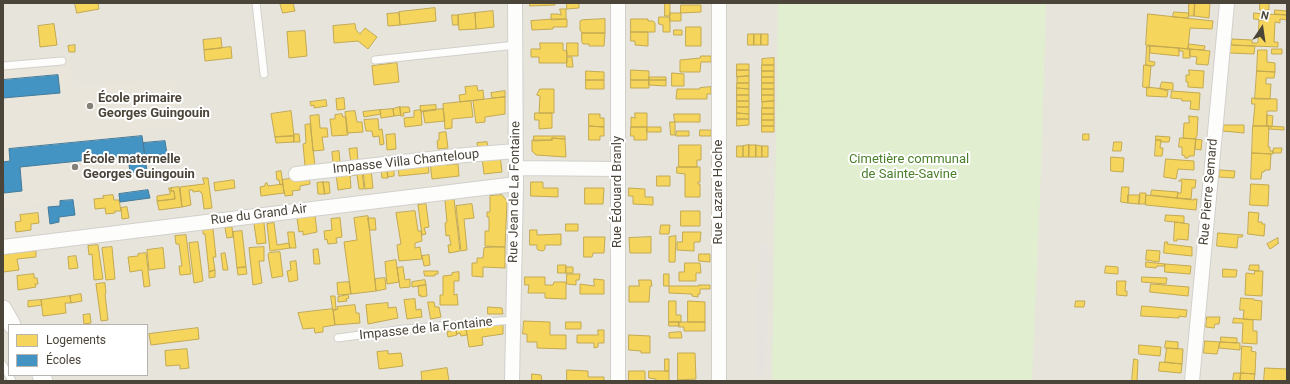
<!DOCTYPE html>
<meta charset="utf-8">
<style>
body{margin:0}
#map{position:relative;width:1290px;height:384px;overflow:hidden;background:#f4f2ee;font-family:Roboto,sans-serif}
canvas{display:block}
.frame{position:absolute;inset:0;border:4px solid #4b4439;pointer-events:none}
.legend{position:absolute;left:8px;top:324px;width:140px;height:52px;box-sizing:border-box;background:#fff;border:1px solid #b7b4b0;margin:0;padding:5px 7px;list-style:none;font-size:12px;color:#4b4439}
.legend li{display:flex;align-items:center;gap:8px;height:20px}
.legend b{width:20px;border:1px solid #b7b4b0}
.north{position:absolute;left:1242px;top:8px;width:40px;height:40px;-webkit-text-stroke:3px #fff;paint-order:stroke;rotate:13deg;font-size:11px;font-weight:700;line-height:16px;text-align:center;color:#4b4439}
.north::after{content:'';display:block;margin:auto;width:14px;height:18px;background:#4b4439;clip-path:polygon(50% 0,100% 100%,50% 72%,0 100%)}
</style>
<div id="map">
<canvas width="1290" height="384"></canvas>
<div class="frame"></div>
<ul class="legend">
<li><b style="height:11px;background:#f6d55c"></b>Logements</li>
<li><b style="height:11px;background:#4393c3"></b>Écoles</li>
</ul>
<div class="north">N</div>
</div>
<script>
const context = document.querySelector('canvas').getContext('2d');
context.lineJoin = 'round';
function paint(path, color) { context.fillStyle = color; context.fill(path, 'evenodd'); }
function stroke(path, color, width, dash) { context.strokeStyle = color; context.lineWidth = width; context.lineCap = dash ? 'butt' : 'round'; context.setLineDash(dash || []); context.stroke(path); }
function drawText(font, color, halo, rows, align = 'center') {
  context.font = font + ' Roboto,sans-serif'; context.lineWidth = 4; context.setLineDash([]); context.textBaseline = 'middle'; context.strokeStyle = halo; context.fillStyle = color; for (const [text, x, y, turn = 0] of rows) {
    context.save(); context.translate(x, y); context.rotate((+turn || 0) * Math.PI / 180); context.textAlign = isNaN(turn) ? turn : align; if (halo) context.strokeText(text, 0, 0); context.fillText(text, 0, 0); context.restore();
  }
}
paint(new Path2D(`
 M3,3H1287V381H3ZM9,325H147V375H9Z`), '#e7e4dc');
paint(new Path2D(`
 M70,55L73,86L175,80L179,126L141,130L148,190L3,209V61Z`), '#eae5da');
paint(new Path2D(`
 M778,3H1046L1041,171L1032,381H772Z`), '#e1eecf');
paint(new Path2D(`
 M768,242L766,371L756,379L759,249Z`), '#e6e3df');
const homes = new Path2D(`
 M75,3H98L99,9L77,13Z
 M280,3H295H293L295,11L283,13Z
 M530,3H555V5L530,6Z
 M567,3H579V8L567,9Z
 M665,3H670V16H665Z
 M1189,3H1195L1194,16H1189Z
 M1195,3H1210L1209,18L1194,16Z
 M1260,3H1269V10H1260Z
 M681,5H701V12L681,13Z
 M435,8L436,21L400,25L399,12Z
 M560,9H566V19L551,20V14H558L561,15Z
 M1275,10L1287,11V15L1275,14Z
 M493,11L494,27L476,29L475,13Z
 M1174,12L1189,13L1188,18L1173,17Z
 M399,13L400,25L388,26L387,14Z
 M475,13L476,29L459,30L458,15Z
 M670,13H681V21H670Z
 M1254,13L1264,14V20L1254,19Z
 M1148,14L1213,21L1212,29L1190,28L1188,49L1146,45Z
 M1264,14L1287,15V20L1280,19V23L1275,22L1274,42H1278V47L1231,45L1232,39L1252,40V43H1258L1259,20H1264Z
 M452,15H458V25H453Z
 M659,17H670V32H663V25L659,24Z
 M553,19H567V27H553V29L532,30L531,21Z
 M605,19V33H582L580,30V21L582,20Z
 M631,19H648V21H653L655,23V32H631Z
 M54,24L57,45L40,47L38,26Z
 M355,24L356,30L360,34L365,28L377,37L368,49L358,41L334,43L333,26Z
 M686,27H701V46H686Z
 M674,30H682V35H674Z
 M305,31L307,56L289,58L287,32Z
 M631,32H648V46L635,45V41H631Z
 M582,33H605L604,46H589V44H583L582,42Z
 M748,34H754V45H748Z
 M754,34H761V45H754Z
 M761,34H768V45H761Z
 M221,38L222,48L204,50L203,40Z
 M540,43H563V50L567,51V63H539V57H531V49H540Z
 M567,43H578V56H567Z
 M1189,44L1205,46L1204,50L1188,49Z
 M75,45V52H69L68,46Z
 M1231,45L1255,46L1254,54L1230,53Z
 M1147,46H1150L1149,61L1155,62L1154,66L1146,65Z
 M1150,46L1179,48V56L1150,53Z
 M231,47L232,58L205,61L204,50Z
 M1179,48L1190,49V58H1183V51H1179Z
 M1190,49L1210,51L1208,65L1196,64L1197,57L1190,56Z
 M1272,49H1282V54H1272Z
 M1258,50H1267V62L1275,63V72L1257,71Z
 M701,56H711V62H701L700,72H680V60L700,58Z
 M567,57H572L573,67H567Z
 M774,58V65H762V59Z
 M397,63L399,82L374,85L372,66Z
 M737,64H749V70H737Z
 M762,65H774V71H762Z
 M1144,65L1151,66L1149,88L1143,87Z
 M631,70L649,71V80H631Z
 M737,70H749V76L737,77Z
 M1189,70L1204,71L1203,88L1188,87V82H1186V75H1189Z
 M586,71L604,72V80H586Z
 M762,71H774V77H762Z
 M1257,71L1275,72L1274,78H1266V84H1271L1270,99H1255Z
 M672,73L684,74V86H672Z
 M749,76V83H737V77Z
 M649,77H666V80H649Z
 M762,77H774V83H762Z
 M586,80H604V89H586Z
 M631,80H649V88H631Z
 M649,80H666V86L649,85Z
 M1162,82L1173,83V90L1160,89Z
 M737,83H749V89L737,88Z
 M762,83H774V89H762Z
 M477,86L478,91L483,90L484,99L460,102L459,95L466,94L465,87Z
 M711,87V94H707V99H676L677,89H700V88Z
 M1147,87L1164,89V90L1168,91L1167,97L1147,96Z
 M737,88L749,89V95H737Z
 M540,89H554V113H539L540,96L537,95Z
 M762,89H774V95H762Z
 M505,91V97L492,98L491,93Z
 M1172,91L1200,93L1199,110L1190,109L1191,101H1182V99L1171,98Z
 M737,95H749V101H737Z
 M762,95H774V101L762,102Z
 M505,97V114L485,117V122L476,123L473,101Z
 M344,98L345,109L337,110L336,99Z
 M1252,98L1277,99V111H1267V126H1253L1255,104H1252Z
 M326,100L327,106L314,108V105L311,106L310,102Z
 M471,101L473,117L452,119V128L445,129L443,104Z
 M737,101H749V107H737Z
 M774,101V108H762V102Z
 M436,105V110L421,112L420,106Z
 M400,107H409L410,112L403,113L404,116H401Z
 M400,107L401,115L394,116L393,109Z
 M737,107H749V114L737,113Z
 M762,108H774V114H762Z
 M393,109L394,116L381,118L380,110Z
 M443,109L445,121L425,123L423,111Z
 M380,110L381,114L364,117L363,112Z
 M421,110L422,125L405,127L404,118L414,117V111Z
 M291,111L294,136L275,137L271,114Z
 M355,111L357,122H362L363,132L347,133L345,112Z
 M535,113H552V128L539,129V120H535Z
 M635,113H647V127H631V117L635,118Z
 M737,113L749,114V119H737Z
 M342,114L343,117H346L348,135L332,136L330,119H335V115Z
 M589,114H600V118H604V127L589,126Z
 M674,114H700V122H675Z
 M762,114H774V120H762Z
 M319,115L320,128H327L328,137H322L324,150L313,151L310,116Z
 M1267,115L1273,116L1272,127L1267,126Z
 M1189,116L1198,117L1197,136L1195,139L1183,138L1184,123H1189Z
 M378,119L379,130L382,129L384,144L380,145L379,136L373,137L372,131H366L364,120Z
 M737,119H749V125L737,126Z
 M762,120H774V126H762Z
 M670,122H675V135H671Z
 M310,124L315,165L305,166L303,144L306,143L305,125Z
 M1224,125H1244V133L1223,131Z
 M589,126L604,127V136H600V140H589Z
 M762,126H774V132H762Z
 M1253,126H1269L1268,147H1270V151H1273V154L1252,153Z
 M1269,126L1284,127V130L1269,129Z
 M631,127H647V140H634V136H631Z
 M647,127H661V132H647Z
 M700,130H711V136H700Z
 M677,131H689V136H676Z
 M446,132L448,148L438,149L437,141L439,140V133Z
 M294,134H299L300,142H294Z
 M395,134L396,149L387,150L386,135Z
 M1083,134H1089V140H1083Z
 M294,136V142L276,143L275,137Z
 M534,136H565V139L552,138V140L534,141Z
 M1156,136L1170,137L1169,142H1161V140H1156Z
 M552,138L565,139L566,157L536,155L532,151V140H552Z
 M1180,138L1196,139L1194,156H1189L1188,158H1185V156L1182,155V147H1179Z
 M1196,139L1202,140L1201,150L1195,149Z
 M1156,140H1161L1160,148H1163L1162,156H1155Z
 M487,142L488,148L478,149L477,143Z
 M1114,142H1122L1121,151H1113Z
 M679,145H701V160H697V167H679Z
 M749,145V157H743V146Z
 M749,145H756V157H749Z
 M756,145L762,146V157H756Z
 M737,146H743V157H737Z
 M762,146H768V157H762Z
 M357,148L358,162L351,163L349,149Z
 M1274,148H1282L1281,153H1273Z
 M339,151L340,162H333L332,152Z
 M1252,153L1271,154L1270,170H1265L1264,172H1262L1261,179H1251Z
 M500,154L502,172L484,174L482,158Z
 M1111,157L1124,158L1123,172L1111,171Z
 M1166,159L1194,161V170L1178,169L1176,179L1164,177Z
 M445,161L446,165L458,164L459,176L432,179L430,162Z
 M428,164L429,173L399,176L398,166Z
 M387,167L388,178H382L381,168Z
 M387,167H394V176L388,177Z
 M677,167H700V182H698V184H700V197H685V174L677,173Z
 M371,169L373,188L365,189L363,170Z
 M362,170L364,189H359L357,175L350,176L351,188L338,190L336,173Z
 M1220,170L1235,171L1234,178L1219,177Z
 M281,171L283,184L280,185L279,180H277L276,172Z
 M309,176L310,184L300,186V190L292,191L293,195L285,196L282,180Z
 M657,176H670V186H657Z
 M203,178H208L212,208L204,209L202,193H201L200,191L193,192V190H189L191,205L182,207L180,187L204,184Z
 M1182,179L1196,180L1195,188H1192L1191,199L1177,198L1178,193H1181L1182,181H1179Z
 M232,180H234L235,188L215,191L214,183Z
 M323,182L325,194H318L317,183Z
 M323,182H329L330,193L325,194Z
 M531,182H543V188H558V197L531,196Z
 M267,183L268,186L283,184L284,193L261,196L260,187L265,186V184Z
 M1251,184L1269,185L1268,206L1250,205Z
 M179,187L182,207L159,210L157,201L175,199L174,191H171V188Z
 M1122,187H1129L1128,203L1121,202Z
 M169,188H171V191H174L175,199L157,201V196L170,194Z
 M585,188H604L603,204H585Z
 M629,188L645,189V197H653V205L633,204V196H629Z
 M1152,190L1178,192L1177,198L1151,195Z
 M1140,193H1146L1145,204H1139Z
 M113,195L114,200H119L121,211H115V213L106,214L105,208L95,209L94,199L104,198L103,196Z
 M502,195L507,201L505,247L485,246V231H489V217H487V212H490V196Z
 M1128,195H1140L1139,204L1128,203Z
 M1146,195L1194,200V199H1197L1196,210L1146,205Z
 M454,199L460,251L449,253L448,245H451L449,235L446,236L445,223L447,222L445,200Z
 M426,204L429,227L424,228L426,234L422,235L418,205Z
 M472,204L474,218L464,219L467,250L461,251L456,206Z
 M127,207L129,218L122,219L121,208Z
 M415,211L418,231H421L422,241L415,243V248L420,247L422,259L399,261L397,245L401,244L396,213Z
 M681,211H700V226H681Z
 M1249,212L1259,213L1258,222H1262V224H1265L1264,236L1248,234Z
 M38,213L39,223L31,224V230L16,232L15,222L21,221L20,215Z
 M1166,215L1184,216V223L1165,221Z
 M315,216L317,232L303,235V231L299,232L297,218Z
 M368,216L376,291L351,294L344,242L357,240L354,218Z
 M340,218L342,237L336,238L337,243L328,244L327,239L325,240L324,231L332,230L331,219Z
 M368,218H375L376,230H370Z
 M1175,222L1189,224L1188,240L1177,239V241H1174Z
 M264,223L266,243L257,244L254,224Z
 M274,223L277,245L289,243L290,248L270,251L267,224Z
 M566,224H578V231H566Z
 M661,225H670L669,234H660Z
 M232,227L233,237L227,238L225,228Z
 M213,229L216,257H213L215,270L209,272L205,234H203V230Z
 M530,230H537V235L561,234V245H545V249L543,251L538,250L537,249V245H530Z
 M242,231L246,267L237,268L233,232Z
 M288,232H294L296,248H290Z
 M683,232H701L700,242H694V251L677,250V242H682Z
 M1218,233L1243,235L1242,237H1238L1237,248L1217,246Z
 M186,235L191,274L180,275L179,266H182L179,244H176L175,236Z
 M676,236L675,262H669V237Z
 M584,237H605L604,253H593L592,257H584Z
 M651,237V253H630L629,238Z
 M1278,238V243H1279L1270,249L1267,244Z
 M198,242L203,281L194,283L189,243Z
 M1165,242H1168L1167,244L1192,247V256L1164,253Z
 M98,245L103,279L94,280L92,254L89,255L88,246Z
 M112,247L115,279L106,280L102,248Z
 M264,247V261H259L262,283L253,285L249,248Z
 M494,247H505V268L483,267V277L472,276V263H477V258H483L484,248Z
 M163,248L165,268L149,270L147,250Z
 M318,249L320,264H314L313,250Z
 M1147,250L1160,251L1159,262L1146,260Z
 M36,251V257L17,259L19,270L3,272V255Z
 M280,252L283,276L272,278L268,255L269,253Z
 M146,253L150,286L144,287L142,270L130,272L128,257L138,256V254Z
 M225,253L228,270H223L221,254Z
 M699,254H710V262L699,261Z
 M429,255L430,265L424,266L422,256Z
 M76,256L78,268L69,269L68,257Z
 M396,260L399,282L387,284L385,262Z
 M296,261L298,280L289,282L287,271L291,270L290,262Z
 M1146,262L1165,264V266H1157L1156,268L1146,267Z
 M685,263H700L701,273H696V281H679V272H684Z
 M1165,264L1191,266L1190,274L1165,272Z
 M558,265H566V273H558Z
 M1250,265H1259V271L1249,270Z
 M1106,266L1118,267V274L1105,273Z
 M246,267L247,274L238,275L237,268Z
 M403,267L405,280L410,279V287L400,288L397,268Z
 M566,267H573V273H566Z
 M1223,269L1237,270L1236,277H1223Z
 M214,270H215V277L209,278V272Z
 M424,271H438V274H435V276H425Z
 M1255,271H1263L1262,296L1245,295L1246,273L1254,274Z
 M459,272V281H454V295L457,294L458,305H440V295H443V276L452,275V273Z
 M34,274V278H37L38,284H35L36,287L18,290L17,276Z
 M567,274H580L579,280H576V285L567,284Z
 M664,274H669V286H664Z
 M525,277H545V285H553L554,282H566V299L545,298V293H528L529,285H525Z
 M1142,277L1167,278L1166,284L1142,282Z
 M385,278L386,289L376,291L375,279Z
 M594,279L604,280V294H580V284L594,286Z
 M425,280L426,285L412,287V282Z
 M639,280H651L652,286H650L649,302H629V286H639Z
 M1117,281H1126L1125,291H1127V296L1117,295Z
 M349,282L351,294L338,295L337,283Z
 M105,283L106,293L105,294L108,320L101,321L96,284Z
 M1151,284L1189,287L1188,296L1150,292Z
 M426,285L427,296L421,297V295L419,296L418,286Z
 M699,285H710V289H700V294H698V297L692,296V294L669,293V286H699Z
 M81,294L82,301L71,303L70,296Z
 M348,295L349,298L346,299L347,301L338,302V297Z
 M70,296L71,303H65L66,313L43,316L41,300Z
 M331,296H335L336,310H333Z
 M1241,298L1254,299V300L1262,301L1261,320L1243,319L1244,310H1240Z
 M415,299L416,310L421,309L422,317L407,319L404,300Z
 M41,300L42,305L28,307V301Z
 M669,301H676V315H681V322H669Z
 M688,301L705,302V322H688Z
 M1076,301H1085L1084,307H1075Z
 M428,302H434L435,307H439L441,317L431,319Z
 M388,303V308L396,307L398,318L368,324L366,305Z
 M355,305L356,313H359L360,323L335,325L333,310L338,309L337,307Z
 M1142,306L1187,310L1186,317L1179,316V318L1141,316Z
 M488,307L502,308L503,314H488Z
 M333,309L335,325L323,327V332L315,333L314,328L303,329L298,313Z
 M90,314L91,323L84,324L83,315Z
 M1207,317H1220L1219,324H1215L1214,328L1206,327Z
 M1234,318L1253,320V331H1257V344L1242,343L1243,323H1233Z
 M524,321L550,322V335H566V349L537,348V342H527V334H523Z
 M566,322H581V329H566Z
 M669,322H679V326H669Z
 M679,322H705V331H684V327H679Z
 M503,325V334L482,337L483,345L469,347L466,329Z
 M198,328L199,339L151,345L149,334Z
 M466,329L467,335L461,336L460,333L457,334L456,331Z
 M598,330H604V343H598V347L594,348V343H577V335H598Z
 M456,331L457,335L448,337L447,332Z
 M681,332L682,338H669V333Z
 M629,335L650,336V353H641V351L629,350Z
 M1221,337L1237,338V343L1221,342Z
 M1166,341L1178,342V349L1165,348Z
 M1205,341L1220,342L1217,354L1204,353Z
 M1220,342L1240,343V350L1219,348Z
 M1139,345L1161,347L1160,356L1139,354Z
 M1242,346L1252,347L1251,351L1256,352L1255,374L1241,373Z
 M1167,348L1183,349L1182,364L1165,362Z
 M187,349L189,368L180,369V365L166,366L165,351Z
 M388,351V354L401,353L403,366L379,369L377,352Z
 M678,353H695L696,379L678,380Z
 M665,359H669V371H665Z
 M1134,359L1138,360L1137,381H1132Z
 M1160,362L1182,364L1181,373L1159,371Z
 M447,368L449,381H422L421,372Z
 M1265,368L1287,369V381H1264Z
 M567,370L588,371V377H604V381H567Z
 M629,371H645V380L647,381H629Z
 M649,371H669V381H656V379L649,378Z
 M1234,373H1241L1240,381H1233Z
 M1241,373L1255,374L1254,381H1240Z
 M532,374L541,375L542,381H532Z`);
paint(homes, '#f6d55c');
stroke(homes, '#c3aa52', 1);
const schools = new Path2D(`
 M58,75L60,93L3,98V80Z
 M142,136L147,171L130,173L128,156L20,167L22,191L4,193L3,162L10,161L9,149Z
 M165,141L167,154L156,155V161L146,162L143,143Z
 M148,190L150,198L120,202L119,194Z
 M73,200L75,215L59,217V222L50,224L48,207L60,206V201Z`);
paint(schools, '#4393c3');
stroke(schools, '#457b9a', 1);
const service = new Path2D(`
 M256,3L264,74
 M375,60L516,45
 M3,66L62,61
 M338,338L404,329L513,320
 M3,365L12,381`);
const minor = new Path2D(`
 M719,3V381
 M516,168L618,169
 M296,174L465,155L516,151
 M3,247L516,184
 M512,381L516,184L515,3
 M618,381V3
 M1192,381L1227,3`);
const tertiary = new Path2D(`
 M3,309L12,325
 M41,375L44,381`);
stroke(service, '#d2d0cb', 9);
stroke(minor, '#d2d0cb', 16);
stroke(tertiary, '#d2d0cb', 19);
stroke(service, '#fdfdfc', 7);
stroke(minor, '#fdfdfc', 14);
stroke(tertiary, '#fdfdfc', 17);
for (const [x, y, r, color] of [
 [90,106,4,"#868178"],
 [75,167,4,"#868178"]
]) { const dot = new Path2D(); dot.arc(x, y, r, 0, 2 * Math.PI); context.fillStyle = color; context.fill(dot); stroke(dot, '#fff', 1.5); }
drawText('bold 13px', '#4b4439', '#fff', [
 ["École primaire",98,99],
 ["Georges Guingouin",98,114],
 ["École maternelle",83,160],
 ["Georges Guingouin",83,175]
], 'left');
drawText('13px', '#4a7f2a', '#fff', [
 ["Cimetière communal",909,160],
 ["de Sainte-Savine",909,175]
]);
drawText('13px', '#4b4439', '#fff', [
 ["Impasse Villa Chanteloup",406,162,-6],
 ["Rue Jean de La Fontaine",515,192,-89],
 ["Rue Édouard Branly",618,192,-90],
 ["Rue Lazare Hoche",719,192,-90],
 ["Rue Pierre Semard",1209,192,-85],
 ["Rue du Grand Air",259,215,-7],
 ["Impasse de la Fontaine",426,329,-6]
]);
</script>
